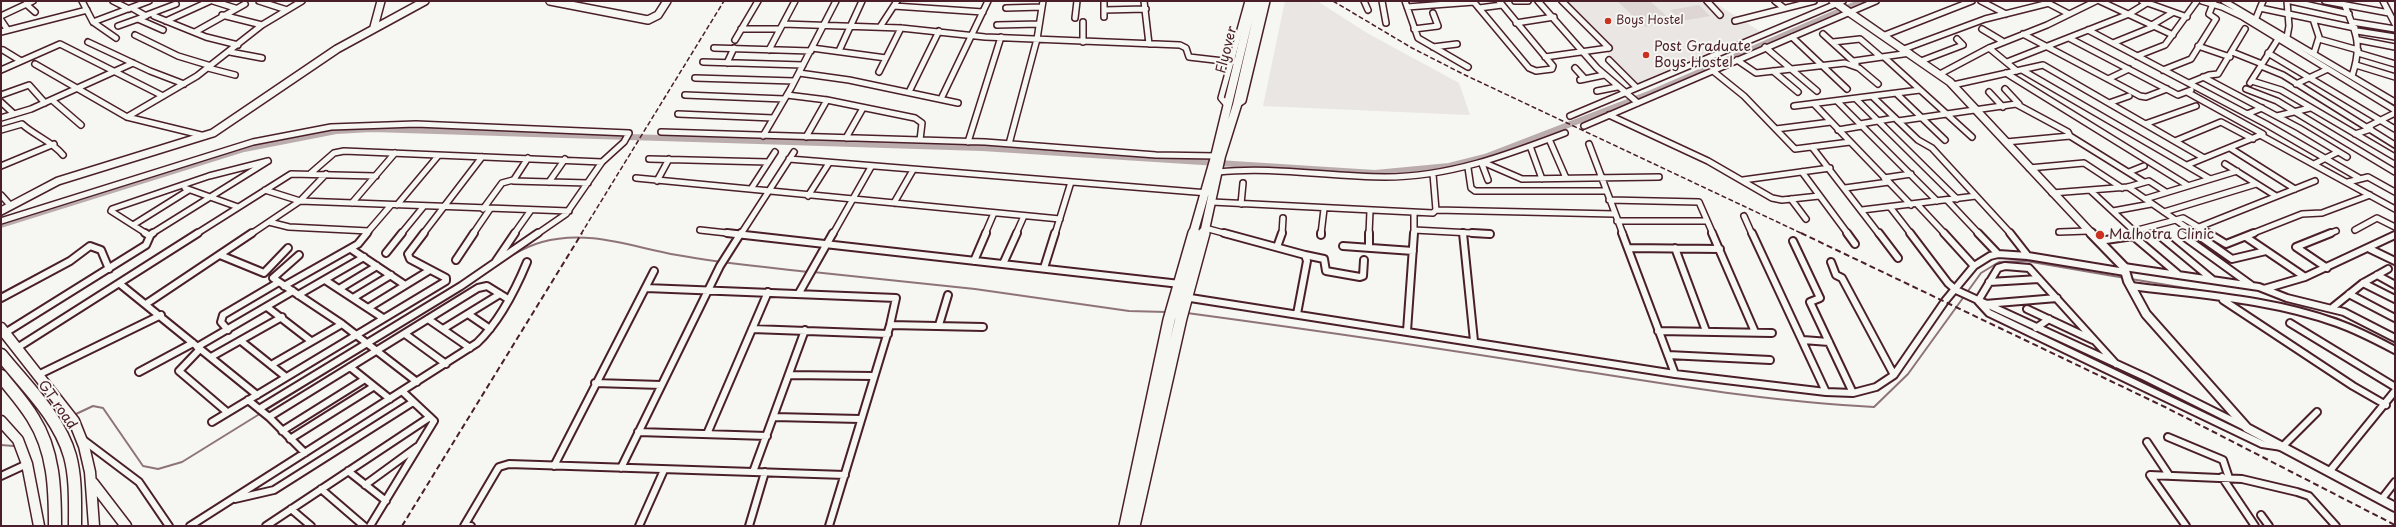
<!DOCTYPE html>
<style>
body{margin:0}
#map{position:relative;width:2396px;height:527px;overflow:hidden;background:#f6f6f2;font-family:"Playpen Sans",sans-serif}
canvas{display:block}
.frame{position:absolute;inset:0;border:2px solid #4a1f2b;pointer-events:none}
</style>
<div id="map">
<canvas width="2396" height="527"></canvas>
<div class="frame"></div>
</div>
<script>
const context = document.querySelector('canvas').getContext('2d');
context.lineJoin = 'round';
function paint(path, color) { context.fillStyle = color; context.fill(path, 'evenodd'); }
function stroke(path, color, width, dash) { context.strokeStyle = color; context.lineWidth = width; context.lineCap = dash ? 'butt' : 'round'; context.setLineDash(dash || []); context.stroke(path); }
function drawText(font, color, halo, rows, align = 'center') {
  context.font = font + ' "Playpen Sans",sans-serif'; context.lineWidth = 4; context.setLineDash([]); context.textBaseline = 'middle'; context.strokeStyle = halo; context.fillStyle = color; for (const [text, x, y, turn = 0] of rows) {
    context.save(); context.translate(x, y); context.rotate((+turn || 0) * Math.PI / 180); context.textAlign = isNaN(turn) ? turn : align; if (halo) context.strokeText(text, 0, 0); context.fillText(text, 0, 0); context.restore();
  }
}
paint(new Path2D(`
 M1285,1H1317L1367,33L1459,83L1470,115L1263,106Z
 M1556,1H1712L1764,34L1639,85Z`), '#e9e6e3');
paint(new Path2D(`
 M1617,1H1650L1673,22L1645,27Z
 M1699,5L1710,16L1682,21L1670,10Z`), '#ddd6d5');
stroke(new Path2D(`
 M813,272L975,289L1129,311L1166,312
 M2131,279L2209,292
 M464,288C489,272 513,250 542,242C588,229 632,247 677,255C720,263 765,267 809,272
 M2298,308L2336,318L2395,346
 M1187,313C1313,330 1438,348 1563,368C1666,384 1769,402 1874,407L1908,374L1981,273L1999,262L2026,261L2125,278
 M76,414L93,406L103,408L143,466L158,469L182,462L460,290
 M1,445L14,446`), '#8e747a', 2);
stroke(new Path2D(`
 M2299,48L2395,106
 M1,225L244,149L336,131L372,129L982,148L1375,173L1449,166L1485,157L1651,93L1863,1`), '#bbadae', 6);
const minorFar1 = new Path2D(`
 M82,1L93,22L116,38
 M113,1L129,9
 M213,1L235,8
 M259,1L287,10
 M1104,1V17
 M1144,1L1149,44
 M1364,1L1368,10
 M1382,1L1386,23
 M1405,1L1418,38L1468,67
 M1473,1L1529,68L1536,71L1552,69L1553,66L1499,1
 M1515,1H1528
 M1538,1L1597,68L1638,103
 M1562,1L1609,48
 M1707,1L1720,15
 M1775,1L1784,8
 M1981,1L2006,14
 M2100,1L2173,35
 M2142,1L2187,17
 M2202,1L2222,7L2243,17L2395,110
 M2224,1L2395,102
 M2287,1L2289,26L2287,37
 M2291,1L2349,14
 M2325,1L2389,13
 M2383,1L2395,24
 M2046,2L2069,14
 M26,4L35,12
 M894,6L983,12
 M2345,6C2357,34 2362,46 2352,76
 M1407,7L1474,2
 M1006,8L1042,7
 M1479,8L1502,5
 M2260,8L2355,28
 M1104,10L1146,9
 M147,15L176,4
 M222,15L262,25
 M1,16L33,1
 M154,16L206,37L238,45
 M1075,18L1077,1
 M2256,18L2263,1
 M138,19L163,30
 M2313,19L2319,37L2314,53
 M1,20L7,29
 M166,21L210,1
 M1735,21L1814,1
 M93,22L149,1
 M1083,22V42
 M2352,22L2395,29
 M1516,23L1554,17
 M783,24L901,28L985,37L1180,45L1186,48L1189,57L1232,62
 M997,25L1039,24
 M2152,25L2172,13
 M118,26L146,16L132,8
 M880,27L897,1
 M741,29H780
 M1414,29L1438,26L1433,13
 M1982,29L2002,41
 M2088,30L2266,124L2359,178
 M2357,31L2395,37
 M1,32L87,10
 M195,32L245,4
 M1823,34L1856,64
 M2023,34L2140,96L2146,97L2167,89
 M135,35L178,56L211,66
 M1885,35L1972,1
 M1792,37L1847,89
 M2069,38L2178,95L2191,90
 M2319,39L2358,50
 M735,40L758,1
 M2359,40L2395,47
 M88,42L150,71L184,84
 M1833,42L1860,39L1881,57
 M2113,43L2155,26
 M2198,46L2230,57
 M1433,47L1457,44
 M1765,47L1817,91
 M714,48L811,51
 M812,48L886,58
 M1989,48L2017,71
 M1904,49L1985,19L2049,3
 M3,50L21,61
 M769,50L795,1
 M839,51L862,1
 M230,52L262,58
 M2232,52L2262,64
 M2268,53L2395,129
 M2358,53L2395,64
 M2137,56L2165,45L2197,1
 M1545,57L1609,48
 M1884,57L1972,137
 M1609,60L1636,87
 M1737,60L1756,73L1845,63L1859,68L1878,84
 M1854,61L1910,53
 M1921,61L1963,45L1957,39
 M703,62L803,65
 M2007,62L2129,14L2150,1
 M727,63L734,48
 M35,64L127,117L205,136
 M2356,65L2395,77
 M2261,66L2283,75L2395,145
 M208,68L235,75
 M1575,68L1585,79
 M1,70L60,44L163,96
 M2022,70L2210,179
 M2163,70L2191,59L2216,19L2209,14L2214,1
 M1713,71L1744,96L1795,149L1850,142
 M1773,71L1798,92
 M879,72L901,28
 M799,73L849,80L958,103
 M2006,73L2187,185
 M1940,74L1989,48L2047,25L2096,1
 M2203,77L2299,128L2347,157
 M695,78L794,81
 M2108,79L2129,69
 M1580,80L1604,75
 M2252,81L2281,90L2395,157
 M2189,83L2209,75L2218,74L2245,29
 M2250,83L2278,39
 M2296,84L2328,69
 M1953,85L2043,65L2204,158
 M2005,89L2019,104
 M2246,89L2277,101L2395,172
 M1597,91L1617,87
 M909,92L939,31
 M1989,92L2003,107
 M2187,92L2263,134L2187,165
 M1897,94L1945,140
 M1,95L29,85L45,103
 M685,95L784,99
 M787,95L827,100L915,118L922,123L920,140
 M1873,97L1918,140L1932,148L2011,234
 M941,99L988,1
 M1856,99L1957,199
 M52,100L81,125
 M1,102L14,114
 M1838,102L1937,201
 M2109,103L2129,96
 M1814,104L1911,205
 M1227,105L1221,98L1248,1
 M1237,105L1243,101L1267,1
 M1794,106L1920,90
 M678,114L773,118
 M2247,114L2262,108
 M1609,115L1708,161L1772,198L1782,200L1819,196
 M1570,116L1843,1
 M2277,116L2310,108
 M127,117L197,76L262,25L302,1
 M1,118L31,109L133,63
 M1898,121L2016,104L2068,132L2070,136
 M1860,124L1895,118
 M2145,124L2196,106
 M1584,126L1876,1
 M2367,127L2395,113
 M1776,129L1831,122
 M1,130L22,124C35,136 52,141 63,155
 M1838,130L1862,126
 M661,132L985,142L1156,155L1217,156
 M2355,134L2371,129
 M763,136L791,88L836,1
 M2262,136L2395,209
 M806,137L827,100
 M846,138L863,108
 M1549,139L1566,178
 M2175,141L2221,122L2253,139
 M968,142L1001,37
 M2006,142L2070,136L2144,182
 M1009,144L1037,39L1043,1
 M1589,144L1623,234
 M1530,146L1542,179
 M1812,147L1879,234
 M2230,148L2295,189
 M528,158L513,181L588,183
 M649,159L768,162
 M789,159L1208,193
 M1485,163L1522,179L1659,177
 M1482,164L1488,180
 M2225,164L2276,196
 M2314,164L2338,152
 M1,166L54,144
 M1468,168L1471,188L1475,191H1606
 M2029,168L2084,163L2122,188
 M1218,172C1274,166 1329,177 1385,177C1449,177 1507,155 1565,133
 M1802,172L1848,234
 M2129,172L2144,166
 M311,173L334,153L344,151L602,162
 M636,178L1060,219
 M1884,178L1911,174
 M1743,180L1830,168
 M657,181L669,159
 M549,182L565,159
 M2348,182L2368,177L2395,192
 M2128,187L2196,234
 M185,188L238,207
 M1845,188L1889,182
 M751,189L775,152
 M265,190L300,201L569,211
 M2091,191L2134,231
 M2052,193L2128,187L2149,181L2166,192
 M1,195L10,205
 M808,196L829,163
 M1791,199L1806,219
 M2145,199L2237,171
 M1609,200L1699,202L1713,234
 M1947,200L1979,234
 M1212,202L1433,213L1436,210L1433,174
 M352,203L395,153
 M894,203L913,170
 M1241,204L1243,183
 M1917,204L1945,234
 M397,205L438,156
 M1890,207L1911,234
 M483,209L502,183L513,180
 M1436,210L1614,214
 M1862,210L1976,196
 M2113,211L2151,204
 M2164,212L2256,184
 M1744,216L1752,234
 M1,221L253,142L331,127L416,124L629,133L624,142L602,162L566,214L537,234
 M1617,221H1707
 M269,222L289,227L369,231
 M133,225L189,190
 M2199,227L2315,181
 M1205,228L1227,234
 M700,230L736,234
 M1414,230L1490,234
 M2355,230L2377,218L2395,227
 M2059,232L2088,231
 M147,234L111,211L112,209L209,176L268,161
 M151,234L268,161
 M196,234L291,174L376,176
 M251,234L300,201L326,174
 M366,234L391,205
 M401,234L424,206
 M423,234L482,157
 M473,234L490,209
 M514,234L531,210
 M741,234L794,152
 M833,234L871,167
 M985,234L994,213
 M1016,234L1024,216
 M1055,234L1071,182
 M1282,234L1283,218
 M1321,234L1324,209
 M1369,234L1370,211
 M1414,234V213
 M2135,234L2134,231L2183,218L2210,234
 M2251,234L2302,214L2322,213L2370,195
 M2328,234L2336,231`);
const minor = new Path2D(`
 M727,233L1180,284
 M1224,233L1305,255L1307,261L1297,314
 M1463,233L1474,341
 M1472,233L1490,234
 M1622,233L1675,374
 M1712,233L1755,332
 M1752,233L1826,392
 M1847,233L1855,244
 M1879,233L1898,258
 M1910,233L1948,283L1956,290L2145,377L2245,427
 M1944,233L1974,266
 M1978,233L1998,254
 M2010,233L2028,256
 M2195,233L2232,259L2266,251
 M2208,233L2226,244L2254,233
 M150,235L153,233
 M1321,235V233
 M2182,235L2251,285
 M2133,236L2179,275
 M2160,236L2213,280
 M2246,237L2305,277
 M1793,241L1820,298L1810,302L1853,393
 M2099,241L2133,236L2135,233
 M1343,246L1413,251
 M1277,247L1282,233
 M1369,248V233
 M1628,248L1720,249
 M1675,248L1706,331
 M351,249L405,285
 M2370,249L2395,261
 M386,253L402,233
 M220,255L264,273L288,248
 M299,255L273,278L342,324L417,382
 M1305,255L1324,259L1326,271L1360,277L1363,276L1364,260
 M456,260L474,233
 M496,261L515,233
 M974,261L986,233
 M1831,262L1836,275L1842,278L1894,375
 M1003,264L1017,233
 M2124,267L2259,287L2287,298L2344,312L2395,338
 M1044,268L1055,233
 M2327,268L2296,247L2331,233
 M2377,275L2395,285
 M325,280L383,318
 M1989,282L2039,279
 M2363,283L2395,299
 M120,284L257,395
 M284,286L358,244L367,233
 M2131,286C2200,295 2271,299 2337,323C2357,330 2376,340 2395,350
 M646,288L896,298L890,325L829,526
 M339,289L377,266
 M2264,289L2305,277L2395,235
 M799,293L833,233
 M2349,294L2395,318
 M298,295L364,257
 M1184,297L1675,374L1826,392L1853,393L1876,387L1894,375L1945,301L1974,266L1990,256L1998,254L2028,256L2125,272
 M1,298L70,261L90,246L101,250L109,269
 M353,298L391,275
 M2223,300L2353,386L2386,405
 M146,304L252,233
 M1985,304L2057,298
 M267,307L311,341
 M368,308L430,270
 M2332,308L2363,283L2388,269
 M2027,309L2093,340
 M468,314L490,329
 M428,319L470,348
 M2290,323L2395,387
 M890,325L983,327
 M939,325L948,295
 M2036,328L2049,319
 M443,329L500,294
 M752,329L888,334
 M228,330L221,322L223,315L279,282
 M1407,331L1414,233
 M1658,331L1772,333
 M5,333L146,245L150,236L145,233
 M405,334L446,364
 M1803,340L1829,342
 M241,341L286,377
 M197,347L293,291
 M17,348L198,233
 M200,349L179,371L227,412
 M1668,355L1770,360
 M211,357L282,317
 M2116,364L2029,268L2005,266L1998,268L1978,301L1989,313L2262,444L2282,447L2317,412
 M271,365L342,324
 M350,367L390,399
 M139,372L193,343
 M38,375L161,315
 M789,375L873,376
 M595,383L661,385
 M248,400L269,417
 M259,409L461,286L538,233
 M774,417L860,419
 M212,422L446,281V278L410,259L408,254L424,233
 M282,431L365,379
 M638,432L767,436
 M707,434L768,292
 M2168,437L2223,460L2229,478
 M82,439L139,482L169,526
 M290,439L373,387
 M2147,442L2169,475
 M305,453L269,417L478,288L487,286L508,299
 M554,466L654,271
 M621,468L720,266L741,233
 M348,471L386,501
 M753,472L805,330
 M2329,472L2395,391
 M1,476L27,464
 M2222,477L2255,526
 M365,485L417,447
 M321,489L364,526
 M235,499L274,490L413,402
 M2381,500L2395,482
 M291,509L311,526
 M2261,515L2269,526
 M190,526L477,343C500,321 515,291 527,262
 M266,526L430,417
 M370,526L434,421L402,391
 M471,526H464L497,470L499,467L509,464L845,475
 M639,526L664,470
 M749,526L765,472
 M2186,526L2150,475L2242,479L2297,492L2309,496L2336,526`);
const tertiaryFar1 = new Path2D(`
 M550,1L648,20L658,15L667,1
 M1833,1L1950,82L2092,234
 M374,27L381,1
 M1,211L58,181L213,133L337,49L425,1`);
const tertiary = new Path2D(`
 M2091,233L2124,267L2128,281L2146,314L2247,428L2395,507`);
const secondary = new Path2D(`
 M1,328L74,421L84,446L90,472L94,526
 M1,421L18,440L27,464L39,526
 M93,483L126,526`);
const primaryFar1 = new Path2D(`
 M1193,234L1215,157L1253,1
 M1204,234L1221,156L1237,105L1261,1`);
const primary = new Path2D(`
 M1125,526L1169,320L1194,233
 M1134,526L1181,318L1204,233`);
const trunk = new Path2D(`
 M1,355C26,386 59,417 70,456C76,478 75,503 75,526
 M1,376C12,390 24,403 33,418C54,451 55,489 55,526`);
stroke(minorFar1, '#4a1f2b', 8);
stroke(minor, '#4a1f2b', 10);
stroke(tertiaryFar1, '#4a1f2b', 10);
stroke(tertiary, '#4a1f2b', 12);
stroke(secondary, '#4a1f2b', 13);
stroke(primaryFar1, '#4a1f2b', 11);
stroke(primary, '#4a1f2b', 14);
stroke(trunk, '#4a1f2b', 15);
stroke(minorFar1, '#f6f6f2', 5);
stroke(minor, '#f6f6f2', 6);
stroke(tertiaryFar1, '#f6f6f2', 7);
stroke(tertiary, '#f6f6f2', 8);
stroke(secondary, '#f6f6f2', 10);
stroke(primaryFar1, '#f6f6f2', 8);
stroke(primary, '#f6f6f2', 11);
stroke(trunk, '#f6f6f2', 12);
stroke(new Path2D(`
 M1333,1L1412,48L1465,75L1803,234
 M581,234L724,1`), '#4a1f2b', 1.5, [5, 2.5]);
stroke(new Path2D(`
 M1801,233L2165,407L2395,525
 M402,526L582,233`), '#4a1f2b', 2, [6, 3.5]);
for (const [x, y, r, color] of [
 [1608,21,4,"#c8321e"],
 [1646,55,4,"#c8321e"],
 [2100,235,5,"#c8321e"]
]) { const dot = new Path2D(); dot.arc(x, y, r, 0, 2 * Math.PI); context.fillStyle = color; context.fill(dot); stroke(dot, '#f6f6f2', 1.5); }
drawText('12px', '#4a1f2b', '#f6f6f2', [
 ["Boys Hostel",1616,21]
], 'left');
drawText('14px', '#4a1f2b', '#f6f6f2', [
 ["Post Graduate",1654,47],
 ["Boys Hostel",1654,63],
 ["Malhotra Clinic",2109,235]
], 'left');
drawText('14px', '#4a1f2b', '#f6f6f2', [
 ["Flyover",1227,50,-76],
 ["GT road",57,405,55]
]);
</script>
